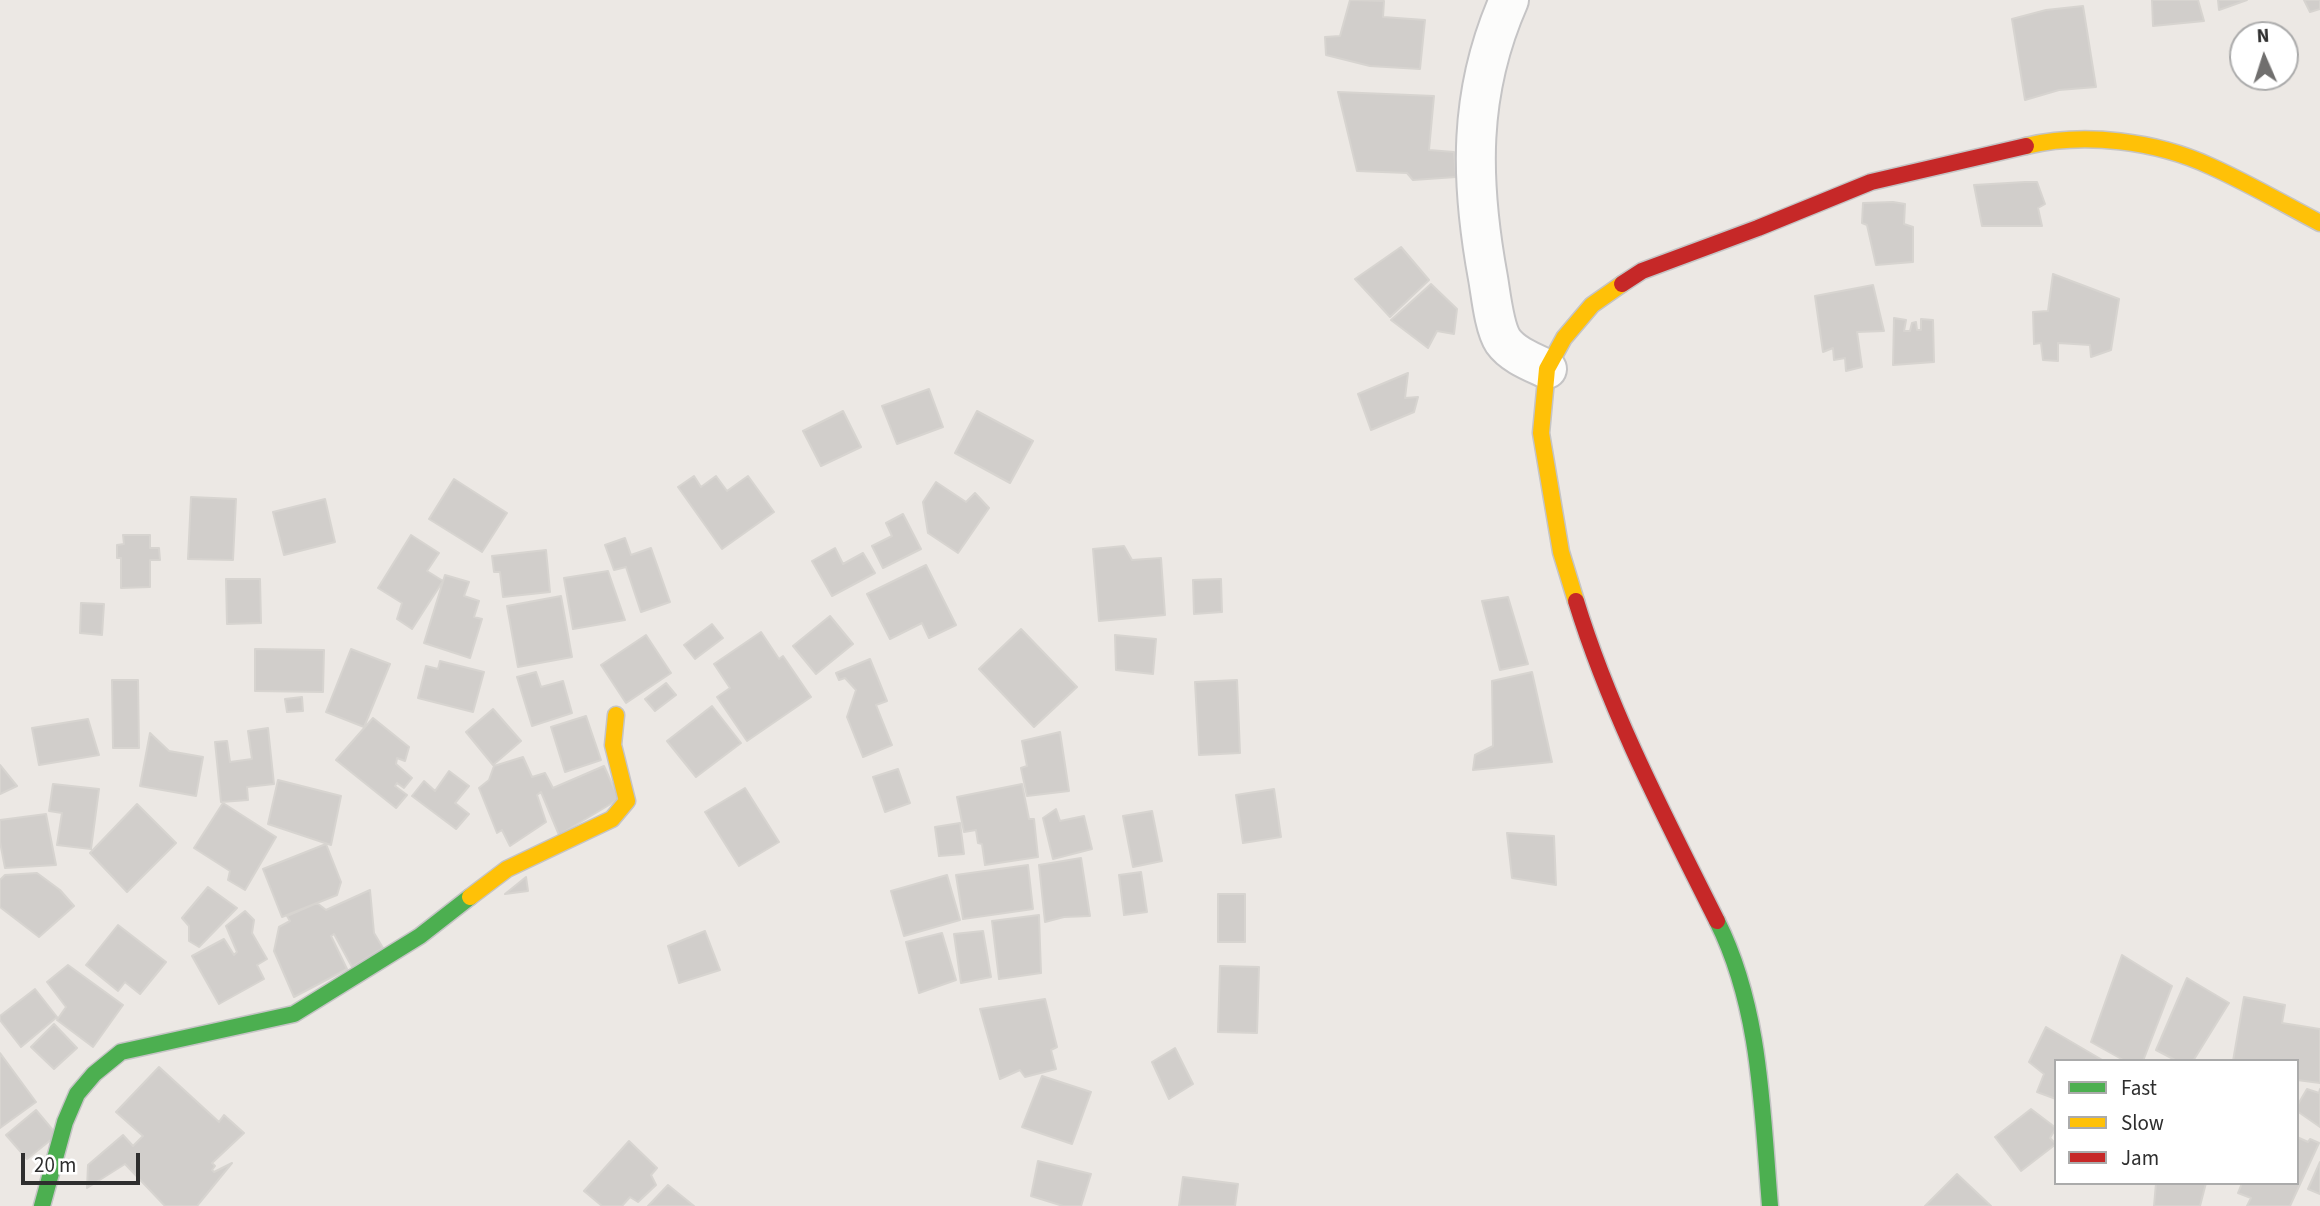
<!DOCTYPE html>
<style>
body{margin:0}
#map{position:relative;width:2320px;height:1206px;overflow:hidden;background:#ece8e4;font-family:"Source Sans 3",sans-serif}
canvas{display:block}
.legend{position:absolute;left:2054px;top:1059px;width:245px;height:126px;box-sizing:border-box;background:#fff;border:2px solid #ababab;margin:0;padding:9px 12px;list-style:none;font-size:21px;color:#2e2e2e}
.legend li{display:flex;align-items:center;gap:14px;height:35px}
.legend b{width:35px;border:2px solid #ababab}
.north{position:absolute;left:2229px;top:21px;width:70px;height:70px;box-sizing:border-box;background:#fff;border:2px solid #ababab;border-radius:50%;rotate:357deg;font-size:19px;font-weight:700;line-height:28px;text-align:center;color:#2e2e2e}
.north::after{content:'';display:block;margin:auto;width:24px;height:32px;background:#706f6e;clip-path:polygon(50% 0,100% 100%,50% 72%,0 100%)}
.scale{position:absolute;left:21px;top:1153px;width:119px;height:32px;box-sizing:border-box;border:4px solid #2e2e2e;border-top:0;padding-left:9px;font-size:21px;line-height:24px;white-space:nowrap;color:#2e2e2e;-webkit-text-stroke:5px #fff;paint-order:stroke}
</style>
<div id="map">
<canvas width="2320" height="1206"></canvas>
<ul class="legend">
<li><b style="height:9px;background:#4caf50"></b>Fast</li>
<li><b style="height:9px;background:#ffc107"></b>Slow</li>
<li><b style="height:9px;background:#c62828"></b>Jam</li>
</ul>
<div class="north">N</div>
<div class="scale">20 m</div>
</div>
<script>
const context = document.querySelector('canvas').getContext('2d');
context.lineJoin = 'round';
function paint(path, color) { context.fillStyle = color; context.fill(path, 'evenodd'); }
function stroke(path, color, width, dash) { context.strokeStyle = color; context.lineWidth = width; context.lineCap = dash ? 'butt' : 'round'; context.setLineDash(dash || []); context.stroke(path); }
const building = new Path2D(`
 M1350,0L1384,1L1383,17L1425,20L1420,69L1370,66L1326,55L1325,37L1340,36Z
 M2152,0H2198L2204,21L2153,26Z
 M2218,0H2247L2219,10Z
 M2304,0H2320V9L2310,12Z
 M2083,6L2096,87L2059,90L2025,100L2012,19L2046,10Z
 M1338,92L1434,96L1429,150L1454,152L1456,177L1413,180L1407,173L1357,171Z
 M2025,182H2037L2045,204L2038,208L2042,226H1982L1974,185Z
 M1893,202L1905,204L1904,224L1913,227V262L1876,265L1867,225L1862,223L1863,203Z
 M1401,247L1429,280L1390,317L1355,279Z
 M2053,274L2119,299L2111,350L2091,357L2090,345L2058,343V361L2043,360L2041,343L2034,344L2033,312L2048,311Z
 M1431,284L1457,309L1454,334L1437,331L1428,348L1391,320Z
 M1873,285L1884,331L1857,332L1862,367L1846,371L1845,358L1834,360L1833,348L1823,352L1815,296Z
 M1894,318L1906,320L1904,331H1910L1912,323L1916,322L1917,330H1921V319L1933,320L1934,362L1893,365Z
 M1408,373L1405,398L1418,397L1414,412L1371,430L1358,394Z
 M929,389L943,427L897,444L882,406Z
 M843,411L861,447L821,466L803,431Z
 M977,411L1033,441L1010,483L955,453Z
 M694,476L701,487L716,476L727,491L748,476L774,512L722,549L678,487Z
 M454,479L507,513L482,552L429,519Z
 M936,482L966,502L975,493L989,508L958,553L928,533L923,502Z
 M191,497L236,499L233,560L188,559Z
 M325,499L335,542L284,555L273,512Z
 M903,514L921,549L883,568L872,546L892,536L886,523Z
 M123,535H150V548H159L160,560H150V587L121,588V558H117V545L124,544Z
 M411,535L439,553L427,571L443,581L412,629L397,619L402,603L378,588Z
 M625,538L631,555L651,548L670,602L641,612L626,567L614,570L605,545Z
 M1124,546L1132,560L1161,558L1165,615L1099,621L1093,549Z
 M835,548L843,564L863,553L875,573L832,596L812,561Z
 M546,550L550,592L503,597L500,572H494L492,556Z
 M926,565L956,625L929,638L922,623L890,639L867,594Z
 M608,571L625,620L573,629L564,578Z
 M445,575L469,582L464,596L479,601L474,617L482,619L470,658L424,643Z
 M226,579H260L261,623L227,624Z
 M1221,579L1222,612L1194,614L1193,580Z
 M561,596L572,657L518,667L507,606Z
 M1508,597L1528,664L1500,670L1482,601Z
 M81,603L104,604L102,635L80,633Z
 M830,616L853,644L816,674L793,646Z
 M712,624L723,638L695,659L684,645Z
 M1021,629L1077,687L1034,727L979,669Z
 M761,632L779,659L783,656L811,697L747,741L717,697L730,688L714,664Z
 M646,635L671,673L626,703L601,665Z
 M1115,635L1156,639L1153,674L1116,670Z
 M255,649L324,650L323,692L255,691Z
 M351,649L390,664L364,727L326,712Z
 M870,659L887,701L876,705L892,745L863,757L847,717L856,690L845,678L839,680L836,673Z
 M440,661L484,672L473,712L418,698L426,666L438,669Z
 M536,672L541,687L563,681L572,713L532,726L517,677Z
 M1532,672L1552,762L1473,770L1475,755L1493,746L1492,681Z
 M112,680H138L139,748H113Z
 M1237,680L1240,753L1199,755L1195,682Z
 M666,683L676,695L655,711L645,699Z
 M302,697L303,711L287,712L285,699Z
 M712,706L741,743L696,777L667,741Z
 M493,709L521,741L493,765L466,732Z
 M586,716L601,760L565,772L551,727Z
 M373,718L409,747L405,761L397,758L396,764L412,778L404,788L397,783L395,786L407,795L396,808L336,760Z
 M88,719L99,755L39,765L32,728Z
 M268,728L274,784L247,787L248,800L221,802L215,742L227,741L230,762L252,759L248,731Z
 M1060,732L1069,791L1027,796L1021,768L1027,766L1022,741Z
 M150,733L169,751L203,757L196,796L140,786Z
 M523,757L532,777L545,773L553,788L604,766L619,799L559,835L541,792L537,795L546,822L510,846L502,830L497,833L479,788L489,780L494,766Z
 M0,765L17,786L0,794Z
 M898,769L910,803L885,812L873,777Z
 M449,771L469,786L455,803L469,814L456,829L412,796L424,781L435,791Z
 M278,780L341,796L331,845L268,824Z
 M53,784L99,789L91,849L57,845L62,813L49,811Z
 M1022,784L1029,819H1034L1038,857L985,865L982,844L978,843L976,830L964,832L957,797Z
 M745,788L779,842L739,866L705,812Z
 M1274,789L1281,837L1243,843L1236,795Z
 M223,803L276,837L245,890L228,880L230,871L194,848Z
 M137,804L176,843L127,892L90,853Z
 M1056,809L1060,821L1084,816L1092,849L1053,859L1043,818Z
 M1152,811L1162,861L1133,867L1123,816Z
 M46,814L56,865L5,868L0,842V820Z
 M960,823L964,854L939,856L935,827Z
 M1507,833L1554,836L1556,885L1512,878Z
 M326,844L341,882L337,895L282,917L263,869Z
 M1081,858L1090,916L1064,917L1045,922L1039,865Z
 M1028,865L1033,909L963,919L956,875Z
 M1141,872L1147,912L1124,915L1119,875Z
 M37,873L60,890L74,906L39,937L0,907V880L5,875Z
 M947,875L960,920L904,936L891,891Z
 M526,877L528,891L505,894Z
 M208,887L237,908L199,947L189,941V926L182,918Z
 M370,890L374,933L383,948L352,967L334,934L331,936L347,969L294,997L274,951L279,927L290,921L287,916L317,903L326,910Z
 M1218,894H1245V942H1218Z
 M245,911L254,920L252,933L267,959L257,965L264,979L219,1004L192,956L224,939L234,955L237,952L226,926Z
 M1039,915L1041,973L999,979L992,921Z
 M118,925L166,962L140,994L125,982L118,991L86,965Z
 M705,931L720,970L679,983L668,946Z
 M983,931L991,977L961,983L954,934Z
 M942,933L956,980L919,993L906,942Z
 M2122,955L2172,986L2143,1061H2125L2091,1042Z
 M68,965L123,1005L93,1047L57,1020L66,1007L47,982Z
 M1220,966L1259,967L1257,1033L1218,1032Z
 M2187,978L2229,1003L2193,1061H2177L2156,1050Z
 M35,989L57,1017L21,1047L0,1020V1016Z
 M2244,997L2285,1005L2282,1023L2320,1029V1083L2297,1080V1061H2233Z
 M1045,999L1057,1047L1051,1050L1056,1069L1025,1077L1020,1070L1000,1079L980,1009Z
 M54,1024L77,1048L54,1069L31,1047Z
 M2046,1027L2104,1061H2056V1099L2037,1092L2044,1074L2029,1062Z
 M1175,1048L1193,1084L1169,1099L1152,1062Z
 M0,1053L36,1102L0,1128Z
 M159,1067L219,1122L224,1115L244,1133L212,1163L215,1166L212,1170L214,1172L232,1163L197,1206H165L125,1164L87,1188L88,1165L123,1135L133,1146L143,1136L116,1112Z
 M1042,1076L1091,1092L1072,1144L1022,1127Z
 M2307,1089L2319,1093L2320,1089V1127L2297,1111V1106Z
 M2031,1109L2056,1128L2050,1138L2056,1144L2021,1171L1995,1137Z
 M36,1110L57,1135L27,1159L6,1135Z
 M2297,1137L2308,1142L2310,1139L2319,1143L2290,1206H2247L2251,1198L2238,1193L2242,1183H2297Z
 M629,1141L657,1168L651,1175L656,1185L638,1202L630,1197L622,1206H602L584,1191Z
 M1038,1161L1091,1174L1081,1206H1063L1031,1196Z
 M2320,1162V1194L2308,1189Z
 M1957,1174L1991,1206H1925Z
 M1183,1177L1238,1184L1235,1206H1179Z
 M2156,1183H2206L2200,1206H2154Z
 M668,1185L694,1206H648Z`);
paint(building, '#d1cecb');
stroke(building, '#d7d4d0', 2);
const street = new Path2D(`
 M1509,0C1468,93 1470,180 1488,278C1491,295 1494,327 1503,341C1513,355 1532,362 1547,369`);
const fast = new Path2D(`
 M1717,921C1761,1009 1762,1110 1770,1206
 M42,1206L65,1122L77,1094L94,1074L121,1052L294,1014L420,936L470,897`);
const slow = new Path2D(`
 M2026,146C2085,132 2156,141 2210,166C2248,183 2284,204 2320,223
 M1576,601L1561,552L1541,433L1547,369L1564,338L1592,305L1622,284
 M470,897L507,869L612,819L627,801L613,745L616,715`);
const jam = new Path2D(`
 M1622,284L1642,271L1758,228L1871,182L2026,146
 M1576,601C1610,712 1665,817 1717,921`);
stroke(street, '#c5c4c5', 42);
stroke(fast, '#c5c4c5', 19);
stroke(slow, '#c5c4c5', 19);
stroke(jam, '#c5c4c5', 19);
stroke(street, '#fcfcfb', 38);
stroke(fast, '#4caf50', 16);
stroke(slow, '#ffc107', 16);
stroke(jam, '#c62828', 16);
</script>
